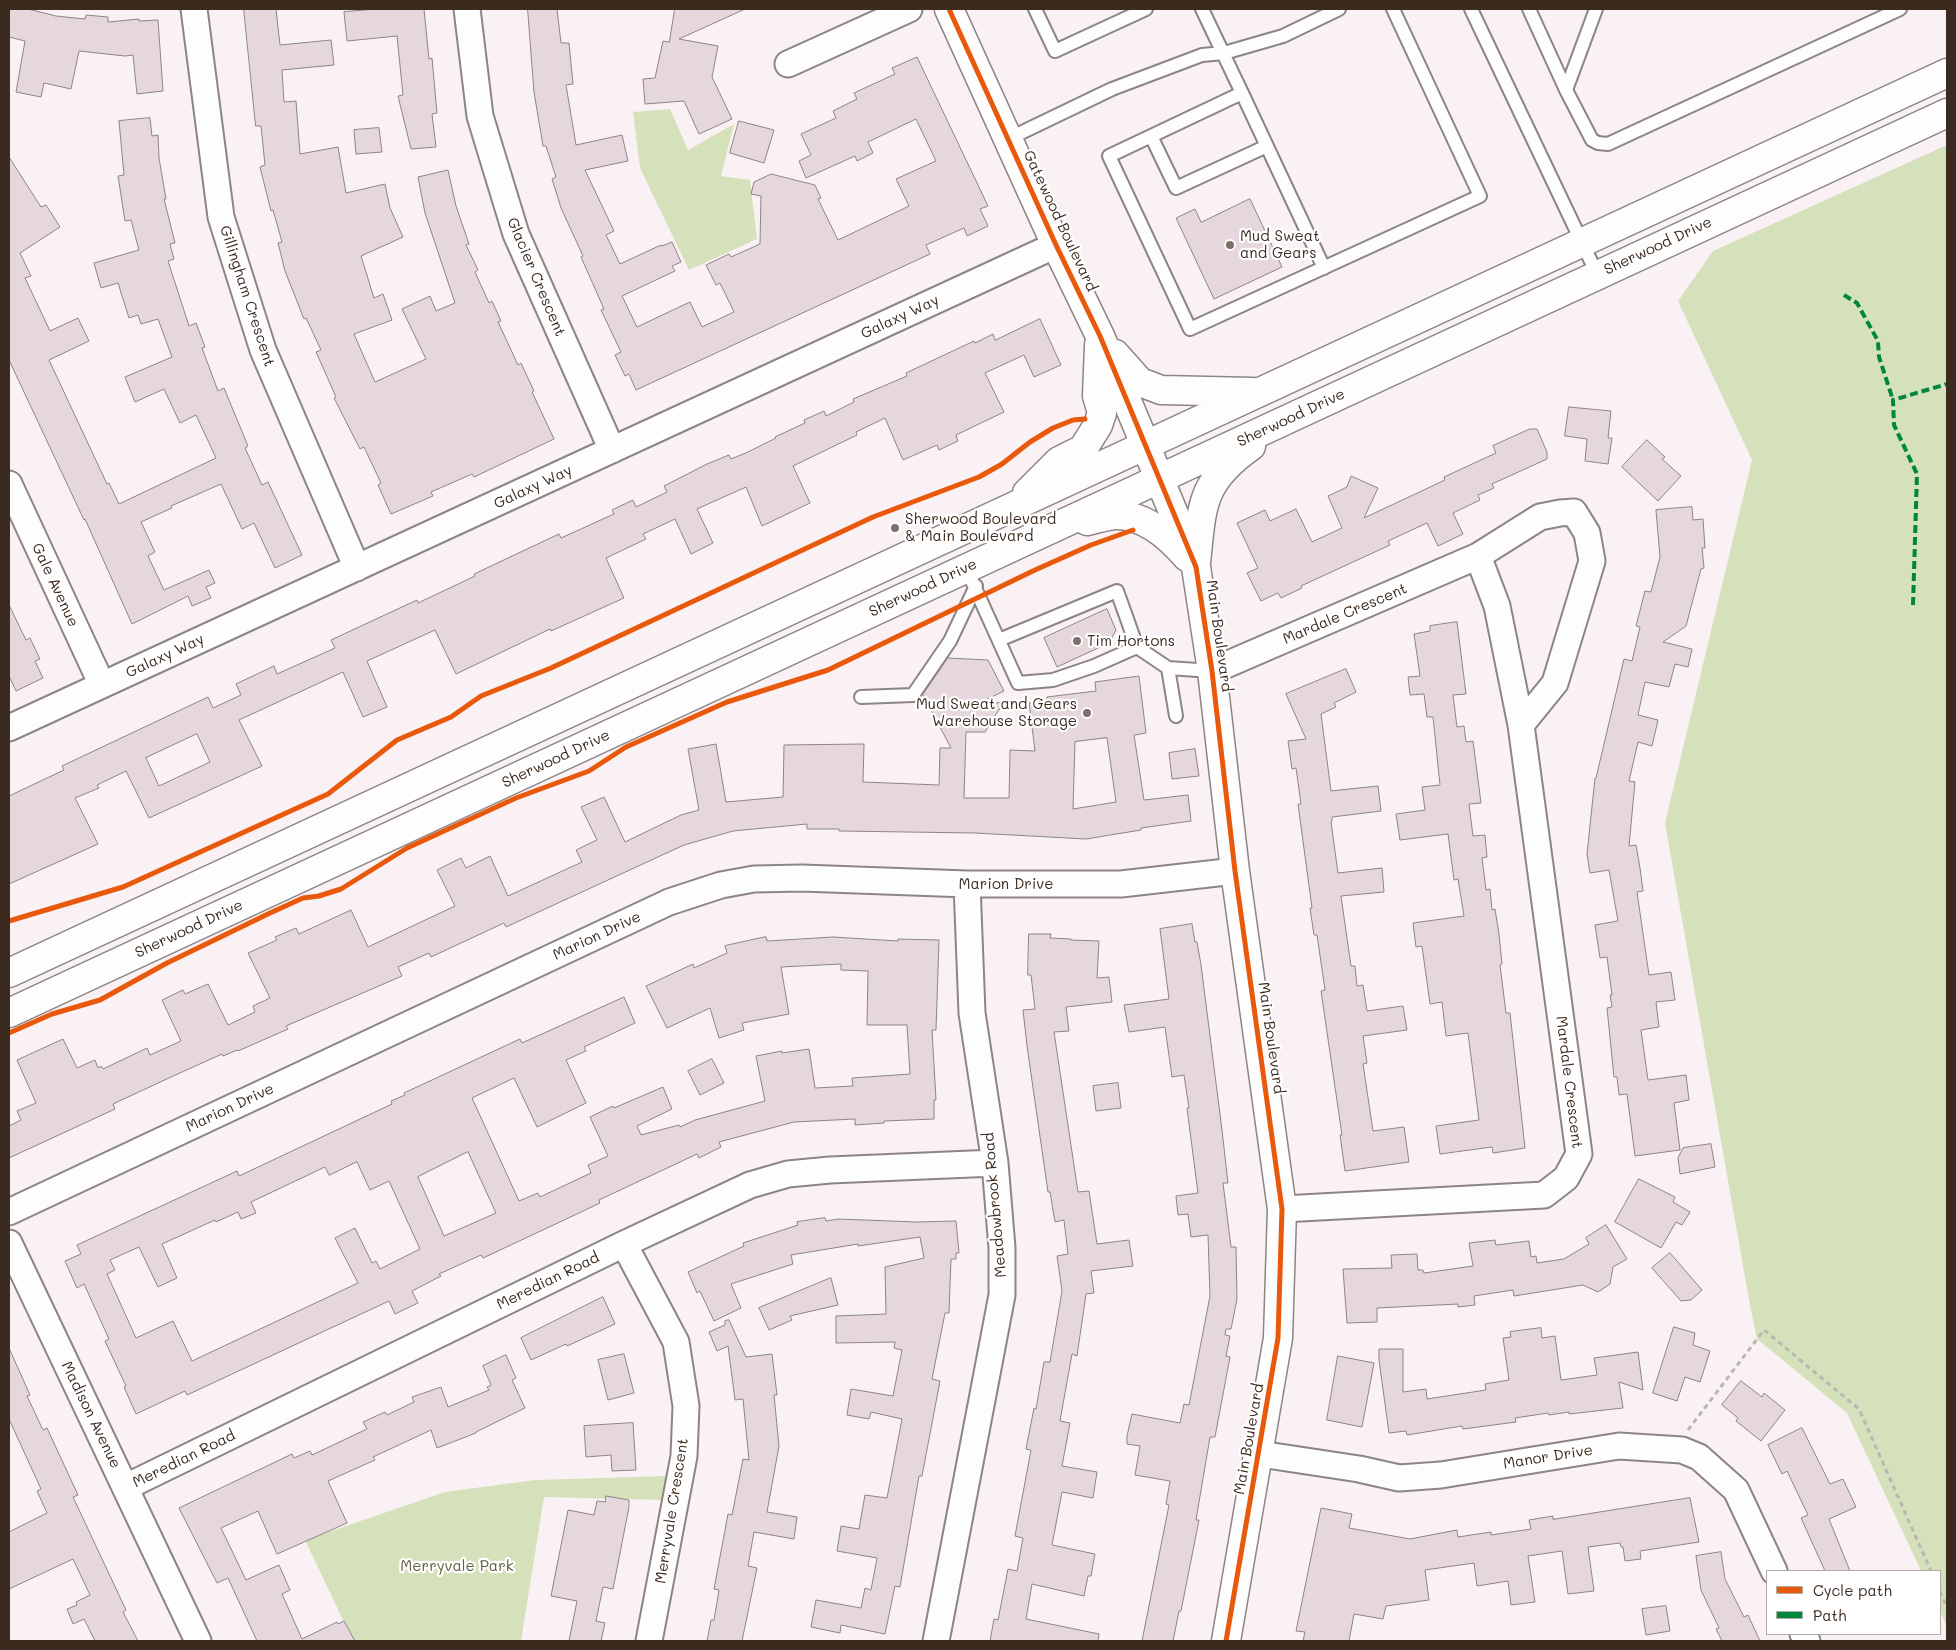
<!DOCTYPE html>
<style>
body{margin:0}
#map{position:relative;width:1956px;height:1650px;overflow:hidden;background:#faf1f5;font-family:Mali,sans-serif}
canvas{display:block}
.frame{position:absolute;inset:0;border:10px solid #3b2a1e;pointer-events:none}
.legend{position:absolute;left:1766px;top:1570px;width:175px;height:65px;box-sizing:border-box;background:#fff;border:1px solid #b1aaa5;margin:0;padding:6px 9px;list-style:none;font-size:15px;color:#3b2a1e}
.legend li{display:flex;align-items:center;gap:10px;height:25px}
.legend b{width:25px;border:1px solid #b1aaa5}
</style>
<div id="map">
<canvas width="1956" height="1650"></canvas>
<div class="frame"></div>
<ul class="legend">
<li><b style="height:6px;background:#e8590c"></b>Cycle path</li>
<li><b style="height:6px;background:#00873e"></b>Path</li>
</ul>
</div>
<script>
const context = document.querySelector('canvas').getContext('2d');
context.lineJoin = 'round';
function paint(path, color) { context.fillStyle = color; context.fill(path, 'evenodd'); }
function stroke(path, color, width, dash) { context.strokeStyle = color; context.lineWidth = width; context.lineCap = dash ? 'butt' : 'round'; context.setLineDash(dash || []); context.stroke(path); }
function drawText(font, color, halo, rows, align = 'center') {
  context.font = font + ' Mali,sans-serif'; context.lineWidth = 4.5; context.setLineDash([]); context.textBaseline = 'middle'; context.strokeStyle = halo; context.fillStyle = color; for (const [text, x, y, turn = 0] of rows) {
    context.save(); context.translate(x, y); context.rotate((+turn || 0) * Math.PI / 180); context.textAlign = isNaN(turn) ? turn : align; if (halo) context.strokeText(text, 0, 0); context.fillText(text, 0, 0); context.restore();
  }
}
paint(new Path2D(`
 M670,109L688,150L734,124L721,176L750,180L757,239L689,270L640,168L633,112Z
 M1947,145V1627L1940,1611V1571H1921L1847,1413L1757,1339L1749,1300L1665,823L1752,460L1678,301L1713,251Z
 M667,1476L664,1500L544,1497L521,1641H353L305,1540L445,1492L535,1480Z`), '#d5e1bb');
const building = new Path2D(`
 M9,9H28L56,16L85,19L86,15L108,17V22L139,19V21L158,20L163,91L137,94L133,55L125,56L79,51L71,89L44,83L41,97L16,92L25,41L9,37Z
 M244,9H276L280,45L331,40L334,65L282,70L284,102L296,101L300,154L338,147L346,193L385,184L390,208L403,237L361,256L374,298L383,294L392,320L354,334L375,382L426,359L402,309L430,296L436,311L455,303L425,213L418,177L448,170L456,206L469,244L466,245L478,270L475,272L489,303L492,301L501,321L498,322L518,365L521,363L534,391L532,392L554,439L474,477L472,474L431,492L433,496L391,514L378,485L381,483L364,447L360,449L334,398L336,397L316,352L321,350L306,318L304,319L285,271L278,243L282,242L273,210L271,211L260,167L265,165L261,126H256Z
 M378,9H424L429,59L432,58L437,113L432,114L436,147L411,149L398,96L403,95L397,36L347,41L344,12Z
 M528,9H557L561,43H569L573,84L566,85L576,145L622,135L628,161L585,170L614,231L606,235L620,264L661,245L662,246L672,242L681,262L672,266L675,271L622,296L637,327L690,302L702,327L734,312L720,283L716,285L706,265L729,254L731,257L760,244L761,196L751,194L754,182L771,174L815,185L821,198L818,199L838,240L909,206L896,179L936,161L916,119L868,142L873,153L857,161L855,156L806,178L799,161L811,155L801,134L836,118L833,111L857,99L854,93L895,74L892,68L917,57L988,206L980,209L988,226L967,236L964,228L926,245L930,254L636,390L629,374L625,376L615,355L621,352L601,310L604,309L581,257L583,256L561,208L552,179L556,177L546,146H543L534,92Z
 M675,9H745L679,39L718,46L712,77L732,119L699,134L684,101L645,104L643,79L655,78L663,41L669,42Z
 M150,118L152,136L158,135L159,158L166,199H164L175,243L170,244L174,259L168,261L189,326L196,323L205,347L202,348L218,391L224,388L248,446L245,448L262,485L268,482L302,555L275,568L254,523L242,529L221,484L171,506L172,508L141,522L155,552L148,556L164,590L209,570L215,583L206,587L211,598L192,606L188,596L132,624L85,519L84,520L9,360V157L41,207L46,205L60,227L20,253L31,276L25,278L50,331L78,318L89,341L49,360L107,484L109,483L119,504L216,458L196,415L180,423L164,389L135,402L125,377L172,357L158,319L141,324L138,315L129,318L118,283L101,288L94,263L139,250L131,220L125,221L118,176L124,175L119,121Z
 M739,121L774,130L764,163L730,153Z
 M379,128L382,152L356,154L354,130Z
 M1250,199L1282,267L1214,299L1176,218L1195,209L1201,222Z
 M1040,319L1061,365L1034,377L1024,355L985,373L1004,412L956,435L958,441L939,450L937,445L903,460L885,418L856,432L857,435L793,466L810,503L762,526L746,487L697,509L713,543L691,554L675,519L643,534L646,539L606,558L624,598L551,631L550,629L456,674L435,630L367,661L387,707L363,717L343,672L239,720L262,766L149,818L126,771L97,785L99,788L75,798L98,844L9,884V796L64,770L62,766L208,697L213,708L241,695L236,684L274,666L277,674L335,648L331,640L417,600L418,603L475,576L474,574L559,534L561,538L614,514L612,510L633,500L636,507L667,492L664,486L707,464L729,455L731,459L748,452L776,438L775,437L805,423L804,420L824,411L826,416L854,402L853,399L907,376L906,373L974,341L975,343L993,334L995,340ZM197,734L210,762L159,786L146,758Z
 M1569,407L1611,411L1608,438H1612L1608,464L1585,461L1587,439L1565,436Z
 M1530,429H1537L1547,452V459L1492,484L1494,488L1478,495L1480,500L1453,513L1463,534L1438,546L1427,523L1388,541L1390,545L1301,586L1302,588L1281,598L1278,593L1261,601L1247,573L1258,568L1237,523L1265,510L1270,521L1296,509L1312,542L1342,528L1328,496L1347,487L1351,476L1378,488L1364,518L1445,480L1444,477L1496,453L1493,446Z
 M1647,440L1665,457L1662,459L1681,476L1658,501L1622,467Z
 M1692,507L1693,520L1703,519L1705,548H1702L1704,568L1701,569L1686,626L1663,642L1692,649L1688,667L1675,664L1669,687L1645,682L1638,715L1658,720L1652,746L1638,742L1629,781L1635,782L1629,846L1636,845L1640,868L1643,891L1637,892L1649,975L1671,972L1675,1000L1656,1002L1659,1027L1641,1030L1648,1080L1686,1075L1689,1100L1674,1103L1680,1150L1635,1156L1627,1094L1619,1095L1617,1077H1614L1607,1008L1612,1007L1610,995H1612L1607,957L1600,958L1595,925L1618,921L1609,870L1590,873L1587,854L1595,778H1596L1624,659L1632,661L1640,627L1636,626L1645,591L1651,592L1660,557L1656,510Z
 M9,605L26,640L30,638L40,659L35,661L43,678L16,691L9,676Z
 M1107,609L1116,630L1109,643L1057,667L1044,638Z
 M1457,622L1466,694L1453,695L1457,727L1464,726L1466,742L1473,741L1481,803L1469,804L1473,836L1485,835L1487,857L1482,858L1486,890L1490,889L1492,910L1495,909L1499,934L1502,964L1500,965L1506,1013H1510L1525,1148L1493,1153L1492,1147L1440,1154L1436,1126L1479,1120L1468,1033L1446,1036L1442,1002L1430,1004L1422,946L1416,947L1413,923L1464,916L1458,879L1454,880L1448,834L1400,840L1396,814L1425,810L1422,787L1440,785L1433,717H1427L1424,694L1410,695L1408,677L1420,676L1414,634L1430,631V626Z
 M948,658L988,660L1004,691L973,706L1004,702L985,732H966L964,798H1009L1010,750L1035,751L1029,703L1047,701V697L1096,691L1095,682L1139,676L1146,733L1134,735L1144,800L1188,795L1191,821L1141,828V830L1086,839L975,833L839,831V829H807V824L733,831L684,845L506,927L504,923L431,957L429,953L398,967L402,976L286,1026L288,1029L238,1051L237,1050L223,1056L222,1054L171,1077L113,1104L115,1109L9,1158V1126L21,1120L17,1111L36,1103L17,1060L63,1039L77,1068L95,1060L98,1068L101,1066L103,1069L147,1048L150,1055L181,1041L162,1000L183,990L185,994L208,984L228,1025L255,1012L253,1006L270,998L248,953L277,940L275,937L296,928L299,934L351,910L368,947L455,906L437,870L461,858L466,868L490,856L508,896L582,862L576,850L597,840L581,807L604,797L625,842L681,815L699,810L688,749L716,744L726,802L783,797L784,745L864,744L863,782L939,785L940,748H951L923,695ZM1107,738L1116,802L1073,809L1075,742Z
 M1346,669L1356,692L1334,703L1336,707L1321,714L1331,791L1378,786L1381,811L1332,817V821L1331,822L1338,873L1382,868L1384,892L1341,896L1351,966H1355L1357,986L1363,985L1367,1011L1403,1006L1407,1030L1363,1036L1367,1063L1363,1064L1373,1131L1404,1127L1409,1162L1345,1171L1340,1135H1342L1321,991L1325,990L1317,935H1314L1310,908H1312L1298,804H1301L1296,768L1292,769L1288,741L1306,739L1286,694Z
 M1195,749L1199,776L1172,779L1169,753Z
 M1192,924L1195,942H1197L1201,965L1222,1130L1228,1183H1223L1231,1247H1236L1237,1299L1231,1329H1226L1225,1335L1230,1336L1226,1356L1230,1357L1215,1437H1210L1196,1520H1199L1181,1611H1179L1173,1641H1142L1169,1505L1166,1504L1170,1481L1135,1475L1140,1446L1127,1444V1436L1132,1414L1180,1423L1184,1404L1189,1405L1210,1296L1208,1235L1191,1237L1188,1214L1178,1215L1176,1196L1198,1193L1187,1108H1189L1184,1075L1172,1077L1165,1027L1129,1032L1124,1005L1169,999L1160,929Z
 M1029,934H1051L1050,938L1071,939V940L1099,941L1097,978L1109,977L1112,1002L1066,1007L1069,1031L1054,1032L1078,1192L1089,1191L1097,1244L1129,1240L1133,1266L1091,1271L1094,1293L1086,1294L1077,1356L1072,1354L1060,1421L1070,1423L1062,1466L1097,1472L1093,1498L1062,1492L1052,1545L1095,1554L1091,1576H1088L1084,1596L1032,1584L1026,1619L1099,1634L1098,1641H990L994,1619L998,1620L1008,1569L1017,1571L1023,1538L1015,1536L1031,1450L1026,1449L1034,1408L1036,1409L1044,1362H1050L1062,1291L1057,1256L1068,1254L1064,1220L1055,1222L1050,1192H1048L1027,1046L1023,1010L1035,1009L1031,975H1028Z
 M766,937L767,941L833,937L898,941V939L939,940L936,1030H932L936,1100H934V1119L884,1121V1123L855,1125V1119L794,1122L719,1142L721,1147L699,1158L697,1154L599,1200L600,1203L562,1221L483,1258L481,1255L439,1274L441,1276L412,1291L418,1303L395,1314L389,1301L187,1395L185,1391L136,1414L124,1387L126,1386L105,1341L109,1339L84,1284L77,1288L65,1261L81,1254L77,1245L237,1171L239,1176L392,1104L391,1101L405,1095L404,1093L520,1039L522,1043L624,997L635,1023L584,1047L586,1051L566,1060L586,1103L537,1127L514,1078L472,1098L519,1201L538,1193L540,1197L591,1173L588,1165L608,1156L590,1117L613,1106L614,1108L663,1087L672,1109L637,1126L641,1135L679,1125L680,1127L695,1120L765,1101L756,1056L782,1051V1053L809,1049L815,1088L853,1086L852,1078L910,1074L907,1025H867L868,971L841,970V964L781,967L789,1014L742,1023L744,1030L719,1038L710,1008L667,1028L646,986L693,964L694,968L727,953L725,946ZM468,1152L496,1213L444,1236L418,1177ZM357,1162L370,1190L389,1181L420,1249L380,1269L376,1261L372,1263L355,1228L335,1238L358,1283L192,1361L173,1321L136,1338L107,1274L115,1270L110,1260L139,1247L158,1287L177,1278L162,1244L215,1220L216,1222L238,1212L241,1219L256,1213L251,1202L325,1167L329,1175Z
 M712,1059L724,1083L700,1095L688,1071Z
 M1118,1083L1121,1108L1096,1111L1093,1086Z
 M1711,1144L1715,1167L1680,1174L1678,1158L1683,1148Z
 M1639,1179L1675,1197L1673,1202L1690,1212L1682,1225L1676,1222L1661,1248L1615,1222Z
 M825,1218L826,1221L838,1219L917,1222L956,1221L959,1253H956V1259H951L949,1313H945L932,1379L940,1381L922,1476H919L900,1587L895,1586L885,1634L841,1625L840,1633L811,1627L816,1600L861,1608L865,1588L871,1590L877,1558L837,1551L841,1526L859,1529L865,1495L887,1498L902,1419L871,1412L869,1419L847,1415L851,1389L893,1396L902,1350L894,1348L895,1342L836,1343V1316L886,1314L885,1267L924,1258L920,1237L858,1246V1244L791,1255L793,1264L731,1284L741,1308L714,1321L700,1291L697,1293L688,1272L744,1246L743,1243L798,1225L797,1222Z
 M1606,1225L1627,1259L1613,1267L1610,1284L1598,1292L1583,1285L1514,1296L1513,1290L1474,1296L1475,1305L1458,1307V1304L1377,1308V1322L1347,1323L1343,1269L1392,1268L1391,1255L1417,1254L1418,1270H1423L1424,1273L1473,1266L1469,1243L1495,1240L1496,1245L1529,1241L1531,1257L1536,1256L1537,1263L1564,1259L1589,1244L1586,1238Z
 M1670,1253L1702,1290L1691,1300L1681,1301L1652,1268Z
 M831,1278L838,1305L790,1316L792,1320L769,1330L759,1308Z
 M603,1297L615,1324L567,1346L566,1344L531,1360L521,1338Z
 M729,1320L746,1357L772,1354L777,1395H774L779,1446L767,1512L797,1517L794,1539L754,1532L748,1566L757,1568L742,1641H707L711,1620H714L719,1590L714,1589L728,1514L732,1515L743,1459L749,1460L743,1399L735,1400L728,1346L717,1351L709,1332L725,1325V1321Z
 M1674,1327L1695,1333L1693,1345L1710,1351L1700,1382L1685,1377L1677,1401L1653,1393Z
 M1541,1328L1542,1338L1555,1336L1561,1380L1597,1375L1594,1358L1638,1352L1643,1390L1619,1382L1623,1408L1569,1414V1412L1549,1415L1548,1413L1515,1418L1516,1422L1463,1429L1462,1426L1407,1435L1406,1431L1389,1433L1379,1360V1349H1403V1392L1426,1389L1427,1399L1486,1390L1485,1384L1509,1380L1503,1338L1511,1337L1510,1332Z
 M9,1348L30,1395L27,1396L43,1430L47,1428L78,1495L73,1497L126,1610L123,1612L138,1641H95L84,1619L73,1624L67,1609L77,1605L76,1602L90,1595L73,1559L9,1589V1532L47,1513L37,1491L41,1489L9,1419Z
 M624,1354L634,1393L608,1400L598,1360Z
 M506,1355L516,1378L512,1380L525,1408L476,1432V1433L437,1448L431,1430L373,1457L375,1460L328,1481L347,1523L277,1554L258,1511L221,1528L246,1580L279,1565L290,1590L282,1594L302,1639L337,1622L338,1624L344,1621L355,1641H257L228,1578L217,1583L179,1508L292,1454L294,1458L310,1451L312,1455L367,1429L363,1422L385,1412L387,1415L414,1402L412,1397L441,1387L448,1407L489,1390L487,1387L491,1385L483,1366Z
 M1338,1356L1374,1363L1362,1427L1327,1420Z
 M1741,1381L1762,1397L1764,1393L1785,1410L1761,1441L1736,1421L1738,1418L1722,1405Z
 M633,1423L636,1470L612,1471L611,1455L586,1457L584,1426Z
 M1802,1428L1830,1484L1843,1479L1856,1507L1829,1519L1850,1571H1825L1801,1518L1808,1515L1787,1471L1782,1474L1768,1445Z
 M606,1496L629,1500V1507L613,1589L603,1587L596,1621L605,1623L601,1641H569L577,1601L551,1596L568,1510L594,1515L597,1501L605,1502Z
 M1690,1498L1699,1542L1640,1551L1641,1559L1625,1561L1623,1547H1621L1620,1543L1588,1547L1594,1591L1568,1594L1562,1551L1528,1556L1535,1602L1511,1605L1508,1581L1477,1586L1474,1563L1425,1570L1429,1600L1386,1606L1383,1619L1354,1614L1349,1641H1303L1305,1632L1296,1631L1321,1508L1352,1514L1349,1528L1410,1539L1457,1530L1458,1537L1491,1532V1535L1531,1529L1529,1520L1553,1516V1519Z
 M1721,1552L1725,1579L1744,1617L1748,1615L1760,1641H1722L1716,1629L1719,1628L1701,1590L1696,1556Z
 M1666,1606L1670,1631L1646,1635L1642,1609Z`);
paint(building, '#e5d7dc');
stroke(building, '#8c8584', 1);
const lane = new Path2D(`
 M1035,9L1055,51L1146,9
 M1202,9L1242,93L1109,156L1190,329L1480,196L1393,9
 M1471,9L1597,274
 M1529,9L1566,90
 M1596,9L1566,90L1592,140L1598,143L1608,144L1900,9
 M1242,93L1324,268
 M1151,136L1176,188L1267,146
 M1008,139L1112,89L1202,55L1224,53L1283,36L1339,9
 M966,568L1018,683L1053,680L1094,666L1137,647
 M999,640L1117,591L1137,647L1168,668L1212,671
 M1168,668L1176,716
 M861,697L913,695L950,641L976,586`);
const street = new Path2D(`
 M194,9L221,217L263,350L357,568
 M467,9L480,116L516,234L612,450
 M788,64L909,9
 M9,484L102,685
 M1478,556L1540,517L1560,513L1574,512L1587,533L1592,561L1555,683L1521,725
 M1212,671L1478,556L1497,606L1521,725L1579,1154L1566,1178L1544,1195L1282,1209
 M9,728L1056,245
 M9,1212L669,902L721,885L754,879L802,878L967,884H1121L1235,871
 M9,1243L198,1641
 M624,1244L676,1342L686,1406L684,1456L649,1641
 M1260,1454L1359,1469L1399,1478L1441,1475L1619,1446L1682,1450L1699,1457L1736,1490L1774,1571
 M126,1487L624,1244L750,1185L788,1174L830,1170L995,1163
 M1803,1634L1807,1641
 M936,1641L1002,1295V1248L995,1163L972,1013L967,884`);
const secondary = new Path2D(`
 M949,9L1056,245L1100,336L1196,567L1212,671L1235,871L1282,1209L1278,1338L1226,1641
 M1115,354L1140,382L1161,390L1253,392
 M1027,493L1059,461L1083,449L1098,425L1102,413L1097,396L1099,345
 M1087,521C1096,519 1105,516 1114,515C1144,514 1169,536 1187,557
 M1196,563C1202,506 1200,482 1251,446
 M9,973L1947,73
 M9,1013L1947,113`);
stroke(lane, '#8c8584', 16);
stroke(street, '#8c8584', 29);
stroke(secondary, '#8c8584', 31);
stroke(new Path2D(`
 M1688,1430L1764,1330L1859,1409L1931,1571
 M1940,1591L1947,1608`), '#b9b6b4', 3, [5, 4]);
stroke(lane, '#fefdfe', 12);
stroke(street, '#fefdfe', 25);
stroke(secondary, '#fefdfe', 28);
stroke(new Path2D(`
 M1844,295L1857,303L1878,341L1879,357L1893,400
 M1913,605L1917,474L1894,425L1893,400L1947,384`), '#00873e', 4, [8, 4]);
stroke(new Path2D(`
 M949,9L1056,245L1100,336L1196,567L1212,671L1235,871L1282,1209L1278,1338L1226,1641
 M9,921L123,887L328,794L397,740L451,717L481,696L551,668L873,517L979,477L1002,464L1030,442L1053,428L1073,420L1085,419
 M9,1033L52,1014L100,1000L167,963L270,913L303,898L319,896L341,889L407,848L516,798L589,771L626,747L727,702L828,670L1035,570L1091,545L1133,530`), '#e8590c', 5);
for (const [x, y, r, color] of [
 [1230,245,5,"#7e7069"],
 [895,528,5,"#7e7069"],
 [1077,641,5,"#7e7069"],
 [1087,713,5,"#7e7069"]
]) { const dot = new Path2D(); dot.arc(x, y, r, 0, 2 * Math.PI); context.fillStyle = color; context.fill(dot); stroke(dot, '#fff', 2); }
drawText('15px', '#3b2a1e', '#fff', [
 ["Gatewood Boulevard",1060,221,65],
 ["Sherwood Drive",1658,246,-25],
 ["Glacier Crescent",536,277,67],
 ["Gillingham Crescent",247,296,72],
 ["Galaxy Way",900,317,-25],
 ["Sherwood Drive",1291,418,-25],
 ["Galaxy Way",533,487,-25],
 ["Gale Avenue",55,585,65],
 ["Sherwood Drive",923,588,-25],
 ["Mardale Crescent",1345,614,-23],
 ["Main Boulevard",1219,636,82],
 ["Galaxy Way",165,656,-25],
 ["Sherwood Drive",556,759,-25],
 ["Marion Drive",1006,884],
 ["Sherwood Drive",189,929,-25],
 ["Marion Drive",597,936,-25],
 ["Main Boulevard",1271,1038,82],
 ["Mardale Crescent",1569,1082,83],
 ["Marion Drive",230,1108,-25],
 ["Meadowbrook Road",995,1205,-95],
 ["Meredian Road",548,1281,-26],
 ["Madison Avenue",91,1415,64],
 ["Main Boulevard",1249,1439,-80],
 ["Manor Drive",1548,1457,-9],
 ["Meredian Road",184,1459,-26],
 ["Merryvale Crescent",672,1511,-81]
]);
drawText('15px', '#3b2a1e', '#fff', [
 ["Mud Sweat",1240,236],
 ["and Gears",1240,253],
 ["Sherwood Boulevard",905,519],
 ["& Main Boulevard",905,536],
 ["Tim Hortons",1087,641],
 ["Mud Sweat and Gears",1077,704,"right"],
 ["Warehouse Storage",1077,721,"right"]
], 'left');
drawText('15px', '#605d3f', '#fff', [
 ["Merryvale Park",457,1566]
]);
</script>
